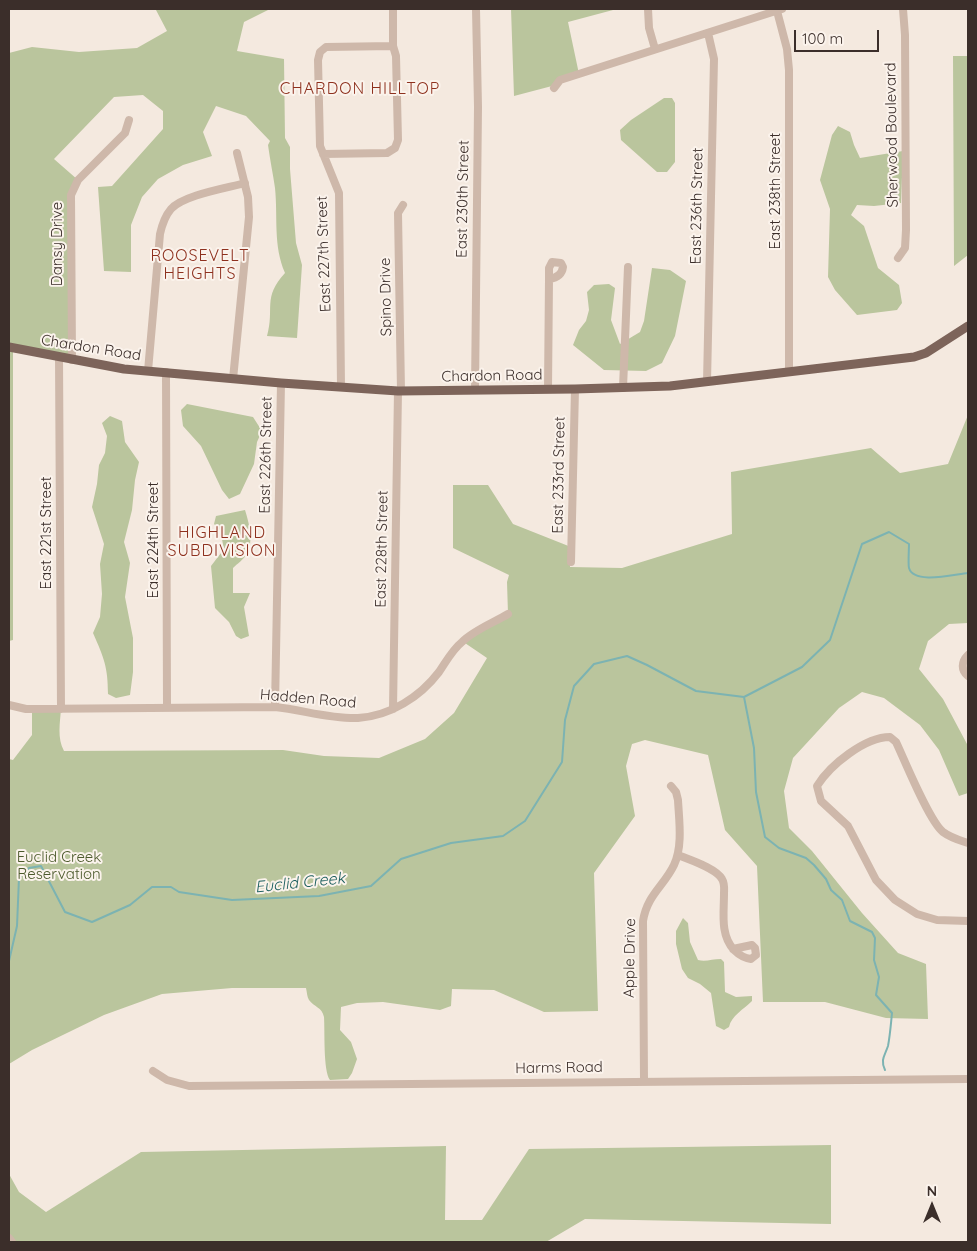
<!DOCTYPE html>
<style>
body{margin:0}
#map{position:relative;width:977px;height:1251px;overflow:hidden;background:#f4e9df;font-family:Quicksand,sans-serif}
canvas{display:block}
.frame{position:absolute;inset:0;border:10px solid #3b2e2a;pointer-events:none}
.north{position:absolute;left:907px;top:1181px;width:50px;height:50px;-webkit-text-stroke:4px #fbf3ec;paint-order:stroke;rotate:0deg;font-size:14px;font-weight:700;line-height:20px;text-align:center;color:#3b2e2a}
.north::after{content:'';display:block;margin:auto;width:18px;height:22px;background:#3b2e2a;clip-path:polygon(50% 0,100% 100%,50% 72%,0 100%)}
.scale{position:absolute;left:794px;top:30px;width:85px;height:22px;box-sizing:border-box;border:2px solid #3b2e2a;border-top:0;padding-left:6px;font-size:15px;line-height:18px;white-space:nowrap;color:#3b2e2a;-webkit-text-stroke:4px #fbf3ec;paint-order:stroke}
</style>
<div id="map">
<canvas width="977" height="1251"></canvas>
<div class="frame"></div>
<div class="north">N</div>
<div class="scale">100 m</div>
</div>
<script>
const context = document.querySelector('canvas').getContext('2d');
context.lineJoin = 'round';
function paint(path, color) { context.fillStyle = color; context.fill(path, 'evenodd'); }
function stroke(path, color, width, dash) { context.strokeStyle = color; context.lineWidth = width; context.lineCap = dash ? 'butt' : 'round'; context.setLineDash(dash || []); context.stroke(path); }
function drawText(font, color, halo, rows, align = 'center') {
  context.font = font + ' Quicksand,sans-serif'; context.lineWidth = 4; context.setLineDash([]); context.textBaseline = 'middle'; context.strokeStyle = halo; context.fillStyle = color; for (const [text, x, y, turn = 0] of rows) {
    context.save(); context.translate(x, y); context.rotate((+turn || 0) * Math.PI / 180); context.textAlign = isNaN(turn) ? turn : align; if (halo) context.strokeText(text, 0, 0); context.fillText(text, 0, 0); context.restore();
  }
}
paint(new Path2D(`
 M159,9H270L244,22L237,51L284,59L285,138L290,147V169L296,243L302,265L297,338L267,336C275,308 262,298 285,273C273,245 278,218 275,188C273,174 270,160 268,145L270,141L246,116L216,106L203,132L212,156L183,165L158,179L142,197L131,225V272L104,271L98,187L112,186L163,129V111L143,95L114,97L54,159L78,180L74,187L72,360L13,348V640L9,641V53L32,47L79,52L137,48L167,31L156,10Z
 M511,9H613V10L568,22L579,74L552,86L514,96Z
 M953,56H968V255L954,266Z
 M664,98H672L675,103V162L667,172H657L621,140L620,130L631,120Z
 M838,126L850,132L854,145L860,158L903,151L901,203L874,206L857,205L851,215L864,226L878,268L899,285L902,303L897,310L857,315L835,290L828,277L830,209L820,180L832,135Z
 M652,268L670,270L686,281L675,336L662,363L646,371L604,370L573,345L579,330L586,321L589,310L587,292L594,285L609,284L615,288L611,320L620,344L640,332L644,321Z
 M187,404L253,417L262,431L257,442L254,464L240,494L229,499L222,490L201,446L183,426L181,410Z
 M968,415V623L949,624L928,641L919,669L943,699L967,744L968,748V793L959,796L939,750L920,725L884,698L862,692L839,708L793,758L784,791L789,828L812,851L862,913L898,953L926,964L928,1019L886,1018L825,1002H763L757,866L725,830L708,755L645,740L632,744L626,766L635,816L594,873L598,1011L544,1012L494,990L452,989L451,1006L440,1010L383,1002L357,1003L341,1007L340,1030L351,1042L357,1059L352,1073L348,1079L330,1080C323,1071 325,1031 324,1017C322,1007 314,1007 309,1000C307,997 307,992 306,988H232L162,994L104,1015L32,1050L9,1064V759L13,760L32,735V709H61C60,723 57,738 64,751L283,750L324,756L379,758L425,739L454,713L487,658L462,641L508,614L507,582L509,575L453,548V485H488L513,524L571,547L570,567L622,568L732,534L731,472L871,448L900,473L948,464Z
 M110,416L122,421L125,442L139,462L135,480L132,510L124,542L130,563L125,597L133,638V672L130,695L116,698L108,694C108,667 104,658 93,633L100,617L102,594L100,564L104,544L92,507L97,484L99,465L105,453L107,436L102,423Z
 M245,510C249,523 254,541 247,554C244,559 237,564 233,568V593H250L244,607L249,636L241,639L236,636L229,622L215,608L211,566L224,549L220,530L214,524L216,516Z
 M683,918L688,923L690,942L698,960C706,962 712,959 721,959L724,962L725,992L736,997L752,996V1001C744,1009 731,1016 729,1027L724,1030L716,1026L711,993L700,984L688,978L682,969L676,944V931Z
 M831,1145V1224L585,1219L546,1242H9V1174L19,1192L46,1212L141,1152L446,1146L445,1220H482L529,1149Z`), '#bac59d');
stroke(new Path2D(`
 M744,697L754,748L756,792L765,837L779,848L806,858L814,865L826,879L831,890L842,900L850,921L872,932L875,938L874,960L879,977L876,995L892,1013C891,1023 890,1036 888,1046C885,1055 880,1060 885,1070
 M9,961L17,926L19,878L29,868L41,866L65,912L92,922L130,905L152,887H171L179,892L232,900L319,896L371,886L401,859L451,843L503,836L525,821L562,762L565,720L574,686L594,664L627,656L647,665L696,691L744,697L802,667L830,640L862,544L889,532L909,544C909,548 908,565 909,568C914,585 955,574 968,573`), '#7cb3b2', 2);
stroke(new Path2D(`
 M648,9L649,28L655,49
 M777,11L787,49L789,70V372
 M554,88L560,80L782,9
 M323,154L387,153L395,148L398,140L396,56L393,46V9
 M898,258L905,248L906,230L905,35L903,9
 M59,357L61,709
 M72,360L71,195L78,180L125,133L129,120
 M148,371L160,234C162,225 165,216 171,209C183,195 227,188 245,183
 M166,372L167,708
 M233,379L249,217L248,197L237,153
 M707,382L714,59L708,33
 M341,387L339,193L320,146L318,60L320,52L326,47L393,46
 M623,388L628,267
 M548,389L549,279V268L552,262L561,263L563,267C562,275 556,278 549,279
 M475,390L478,107L476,9
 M401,391L398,213L403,205
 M571,562L575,389
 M968,655C961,662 961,670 968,676
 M9,705L26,709L275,707C303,710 330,719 358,718C390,716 420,697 439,672C446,662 452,650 462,642C474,630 493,623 508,614
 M275,707L281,383
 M393,709L398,391
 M968,843C959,840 951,838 943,832C929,821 905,761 896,742L890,737C865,737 830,765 817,786L821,801L848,826L876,880L895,900L917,914L937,920L968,921
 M678,855C690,860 716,868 722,879C725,884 724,889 724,894C724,913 720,935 734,950C739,955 744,958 751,959L756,955L755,948L752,945L733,949
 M153,1071L167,1080L189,1086L968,1079
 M644,1081L643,921C647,895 664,886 674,865C683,846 679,820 678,800L676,792L671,786
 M9,1238L12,1242`), '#ceb8aa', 8);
stroke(new Path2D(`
 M9,347L124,369L281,383L398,391L575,389L670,386L914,357L926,353L968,326`), '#7d645a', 9);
drawText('15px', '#3b2e2a', '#fbf3ec', [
 ["Sherwood Boulevard",892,135,-91],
 ["East 238th Street",775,191,-90],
 ["East 230th Street",463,199,-89],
 ["East 236th Street",697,206,-89],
 ["Dansy Drive",57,244,-90],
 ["East 227th Street",324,254,-92],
 ["Spino Drive",386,297,-91],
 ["Chardon Road",91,348,9],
 ["Chardon Road",492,376,-1],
 ["East 226th Street",266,455,-89],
 ["East 233rd Street",559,475,-89],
 ["East 221st Street",46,533,-90],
 ["East 224th Street",153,540,-90],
 ["East 228th Street",382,549,-89],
 ["Hadden Road",308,699,5],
 ["Apple Drive",630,958,-89],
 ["Harms Road",559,1068,-1]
]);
drawText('15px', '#4c5a2c', '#fbf3ec', [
 ["Euclid Creek",59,857],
 ["Reservation",59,874]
]);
context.letterSpacing = '1px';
drawText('16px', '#8e311e', '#fbf3ec', [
 ["CHARDON HILLTOP",360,89],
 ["ROOSEVELT",200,256],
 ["HEIGHTS",200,274],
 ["HIGHLAND",222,533],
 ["SUBDIVISION",222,551]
]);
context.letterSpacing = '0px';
drawText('italic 16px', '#1c5f5f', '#fbf3ec', [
 ["Euclid Creek",300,883,-6]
]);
</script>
